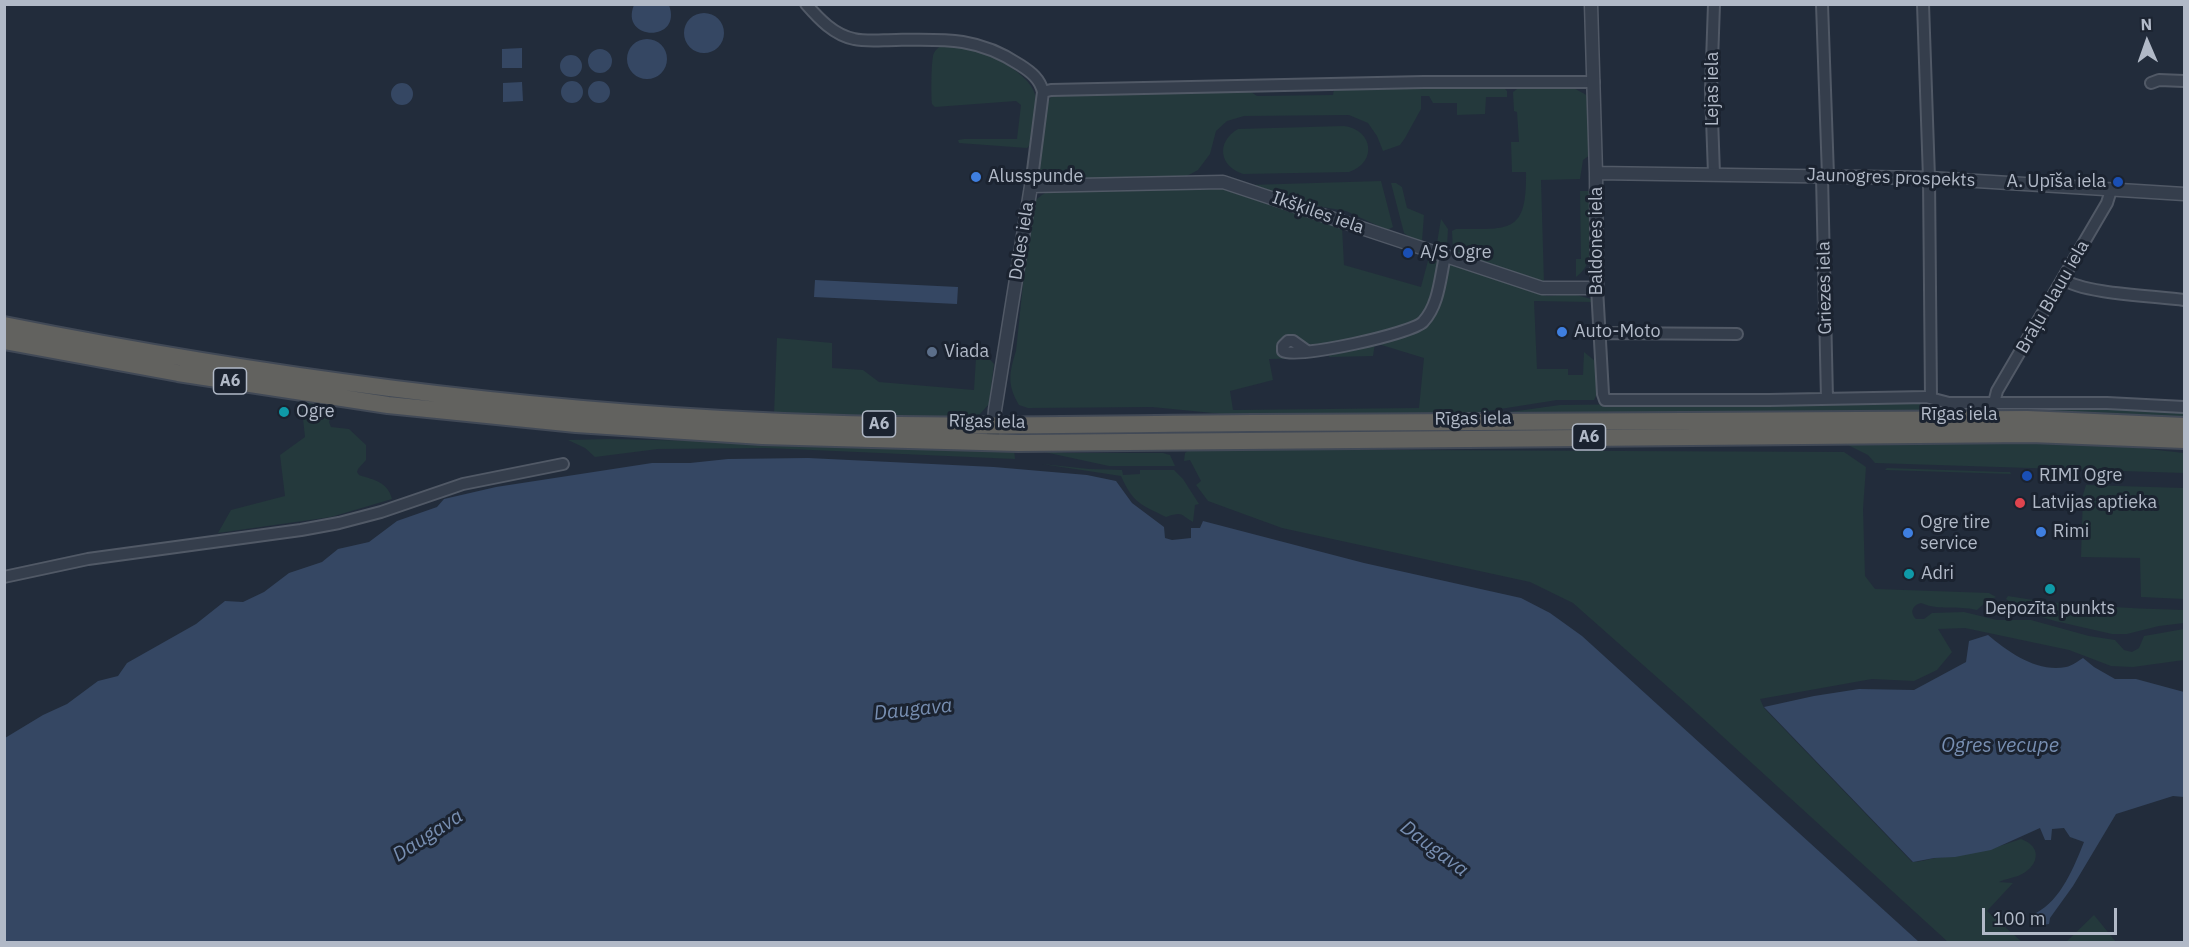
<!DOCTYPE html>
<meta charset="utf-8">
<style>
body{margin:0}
#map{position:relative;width:2189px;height:947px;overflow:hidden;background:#222c3b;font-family:"IBM Plex Sans",sans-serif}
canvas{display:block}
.frame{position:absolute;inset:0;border:6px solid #b1b9c7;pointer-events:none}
.north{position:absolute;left:2117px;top:12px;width:60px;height:60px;-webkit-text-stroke:4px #1b2330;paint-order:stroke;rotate:358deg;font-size:16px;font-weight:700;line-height:24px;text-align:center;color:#b1b9c7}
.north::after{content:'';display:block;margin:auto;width:21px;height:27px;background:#b1b9c7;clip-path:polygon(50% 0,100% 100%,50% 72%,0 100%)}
.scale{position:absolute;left:1982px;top:908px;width:135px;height:27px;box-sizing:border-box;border:3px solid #b1b9c7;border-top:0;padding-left:8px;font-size:18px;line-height:21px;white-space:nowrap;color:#b1b9c7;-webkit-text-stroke:4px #1b2330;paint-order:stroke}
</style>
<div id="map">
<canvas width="2189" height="947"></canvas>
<div class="frame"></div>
<div class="north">N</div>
<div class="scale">100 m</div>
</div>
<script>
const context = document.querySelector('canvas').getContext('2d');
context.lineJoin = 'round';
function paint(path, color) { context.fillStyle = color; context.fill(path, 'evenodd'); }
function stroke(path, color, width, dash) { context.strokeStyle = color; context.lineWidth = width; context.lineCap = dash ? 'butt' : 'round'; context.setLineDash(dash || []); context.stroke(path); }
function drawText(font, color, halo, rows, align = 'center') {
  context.font = font + ' "IBM Plex Sans",sans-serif'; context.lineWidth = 6; context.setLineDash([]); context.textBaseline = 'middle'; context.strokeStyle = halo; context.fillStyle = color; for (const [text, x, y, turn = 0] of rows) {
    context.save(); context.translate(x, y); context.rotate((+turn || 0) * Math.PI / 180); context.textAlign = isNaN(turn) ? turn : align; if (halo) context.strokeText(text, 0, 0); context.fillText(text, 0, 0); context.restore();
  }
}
paint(new Path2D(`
 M941,46C947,46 954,45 960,46C983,50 1034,73 1036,99C1038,114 1033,131 1030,145L1027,148L959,143L958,140L964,139H1017L1021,105L1016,101L935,107L932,104C931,97 931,57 934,53C935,50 938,48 941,46Z
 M1406,86H1502L1507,91V97H1486L1485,114L1457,115V103H1433L1429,96H1421V109L1405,138L1400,145L1383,151L1377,136L1368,123L1349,115L1244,116L1227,121L1216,131L1210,154L1198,170L1185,177L1057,180L1043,175L1037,165L1046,106L1052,95L1248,90L1257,96L1333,95L1334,89Z
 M1521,86H1570L1590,97V155L1583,160L1580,179L1541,180L1544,283L1462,255L1453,251L1452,231L1456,229C1510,229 1527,234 1526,172H1512L1511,142H1519L1517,112L1514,111L1513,92Z
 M1344,126C1374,130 1377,163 1349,172L1243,174C1219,166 1216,142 1238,129Z
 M1381,181L1393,227L1387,230L1346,211L1311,205L1249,185Z
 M1391,183H1396L1402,187L1407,208L1424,215L1422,241L1413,240L1404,233Z
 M1217,186L1342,227L1344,265L1421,287L1429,257L1439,261L1440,266L1426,315L1405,327L1316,347L1294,337H1285L1279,342L1278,350L1279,355L1315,354V358L1269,359L1273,380L1230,391L1233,410L1419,408L1424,358L1375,343L1373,356L1329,357L1330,354L1422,327L1445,267L1453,263L1547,296L1573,294L1591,299L1592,302L1534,301L1537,369H1568V375H1583L1584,352L1595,361L1597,394L1594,400H1557L1475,413L1419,414L1233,415L1152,407L1028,408L1019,405C1007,385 1009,373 1016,351L1031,207C1036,198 1042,194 1052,190Z
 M1580,191H1590C1591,217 1601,260 1576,277V259H1581Z
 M1441,219L1448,229L1447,247L1445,250L1439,247L1437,243Z
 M777,338L832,343V368L863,370L879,382L974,390L976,358L967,356L966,353L969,350C981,349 987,356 994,364L989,404L980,414L964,419L774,414Z
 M301,400C313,401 326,400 333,411L329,422L331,427L349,429L366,445V460L358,469L357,472L359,475C374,480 388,482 392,499L331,517L218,533L231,510L285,496L280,455L305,437Z
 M1924,401L2184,410V419L2123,415L1902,413L1474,417L1560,405Z
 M610,439C745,442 879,445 1014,449L1015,459L767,448L658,449L595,457L585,448L568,440Z
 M2015,442L2095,443L2184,453V473L1875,463L1868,455L1844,443Z
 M1190,449L1844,452L1866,467L1863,509L1865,576L1875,589L1989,593L1996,597L1987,601L1977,610C1956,605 1940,611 1921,603C1913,605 1909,612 1916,619H1924L1932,613L1964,612L1997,620H2031L2089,636L2115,640L2124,650L2132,652L2139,648L2144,636L2184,629V660L2133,667L2111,666L2069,650L1965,628L1938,629L1952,652L1937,670L1914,681L1872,679L1760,699L1764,708L1912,862C1921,862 1928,859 1936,858C1968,855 1990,850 2021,839C2044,847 2038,868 2018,876C2012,878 2005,879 1999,882L2013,883L1987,911L2022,942H1948L1686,703L1573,603L1530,582L1282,528L1208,501L1196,485L1201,481L1190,460L1184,461L1185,453Z
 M1035,450L1068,453H1163L1170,455L1175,466H1109Z
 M1042,464L1089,469L1122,470L1123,475L1140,474V470H1174L1183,479L1199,504L1195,505L1193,522C1180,515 1184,511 1166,517C1140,504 1133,503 1121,476Z
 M1887,468L2004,472H2010L2011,474L1885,470Z
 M2086,485L2184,488V599L2141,597L2140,558L2081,557L2083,495Z
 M2008,596C2066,606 2125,608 2184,610V623L2159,626L2127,634H2112L2055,621L2025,612L2006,599Z
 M2094,915L2116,942H2066Z`), '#24393c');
paint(new Path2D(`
 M634,5H669C683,43 619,41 634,5Z
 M684 33a20 20 0 1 1 40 0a20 20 0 1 1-40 0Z
 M627 59a20 20 0 1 1 40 0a20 20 0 1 1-40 0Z
 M522,48V68H502V49Z
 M588 61a12 12 0 1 1 24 0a12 12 0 1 1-24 0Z
 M560 66a11 11 0 1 1 22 0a11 11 0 1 1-22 0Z
 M588 92a11 11 0 1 1 22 0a11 11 0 1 1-22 0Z
 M561 92a11 11 0 1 1 22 0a11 11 0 1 1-22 0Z
 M522,82L523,101L503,102V83Z
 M391 94a11 11 0 1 1 22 0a11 11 0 1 1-22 0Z
 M815,280L958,287L957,304L814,297Z
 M808,458L994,467L1087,475L1116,481L1132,503L1164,527L1165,538L1172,540L1191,538V528H1200L1203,521L1364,563L1521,598L1550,613L1582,636L1919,942H5V738L43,715L67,704L98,681L118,676L127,663L196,624L225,601L243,602L264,592L289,573L322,562L338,549L369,542L397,521L437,507L444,499L496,487L652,463H690L728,459Z
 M1988,635C2008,652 2038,673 2066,667C2072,666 2078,661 2083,658L2094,667L2115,679H2136L2184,692V797L2173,796L2116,814L2073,886L2050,918L2049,924L2042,925L2035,918L2036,913C2061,900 2074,867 2084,842L2070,837L2064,828L2052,829L2051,840H2045L2040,828L1991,850L1955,857L1934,858L1913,862L1764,707L1814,696L1859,689L1914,690L1966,662L1969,641Z`), '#354763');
const minor = new Path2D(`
 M806,4C819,19 834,35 854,39C867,42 882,40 896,40C944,39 978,37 1020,65C1031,72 1040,79 1043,92L1031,186
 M1714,4L1711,90L1714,174
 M1822,4L1828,176
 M1923,4L1929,178L1931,398
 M2151,83L2159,80L2184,81
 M1043,92L1051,90L1424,82H1594
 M1822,176L1827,399
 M2063,279C2083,294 2157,296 2184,300
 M1597,288L1603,394L1605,400H1769L1926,397L1949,403H2107L2184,407
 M1599,333L1737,334
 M1307,351L1293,341H1288L1283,346V351C1296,359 1411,334 1423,322C1439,305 1440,278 1445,256
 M1994,403L1997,391L2107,203L2111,190
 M4,577L88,559L301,530L339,523L381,512L463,484L563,464`);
const tertiary = new Path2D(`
 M1596,173L1929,178L2184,194
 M993,434L995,410L1031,186L1223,182L1542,288H1597L1596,173L1591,4`);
const trunk = new Path2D(`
 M4,325C255,375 508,409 763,421C926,429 1089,424 1252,423C1510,422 1769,421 2027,419L2184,426
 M4,341L178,373L388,405L576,424L762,436L1018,443L2031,434L2184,440`);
stroke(minor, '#515966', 14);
stroke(tertiary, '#515966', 15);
stroke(trunk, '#414956', 20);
stroke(minor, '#353e4c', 10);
stroke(tertiary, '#353e4c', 12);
stroke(trunk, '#62625f', 16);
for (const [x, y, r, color] of [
 [976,177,6,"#3f7fe0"],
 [2118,182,6,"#1a4fb4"],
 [1408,253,6,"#1a4fb4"],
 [1562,332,6,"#3f7fe0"],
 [932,352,6,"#5c6f8a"],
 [284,412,6,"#0f9aa8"],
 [2027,476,6,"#1a4fb4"],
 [2020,503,6,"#e0444e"],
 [2041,532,6,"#3f7fe0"],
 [1908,533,6,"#3f7fe0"],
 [1909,574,6,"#0f9aa8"],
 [2050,589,6,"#0f9aa8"]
]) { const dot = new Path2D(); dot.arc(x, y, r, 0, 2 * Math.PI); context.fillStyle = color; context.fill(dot); stroke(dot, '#1b2330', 2); }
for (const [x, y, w] of [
 [230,381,33],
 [879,424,33],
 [1589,437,33]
]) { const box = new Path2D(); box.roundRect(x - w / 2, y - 13, w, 26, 4.5); context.fillStyle = '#1b2330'; context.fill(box); stroke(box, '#b1b9c7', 1.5); }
drawText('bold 16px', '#b1b9c7', null, [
 ["A6",230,381],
 ["A6",879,424],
 ["A6",1589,437]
]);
drawText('18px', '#b1b9c7', '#1b2330', [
 ["Lejas iela",1713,89,-90],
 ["Jaunogres prospekts",1891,178,2],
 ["Ikšķiles iela",1318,213,19],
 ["Doles iela",1022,241,-81],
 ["Baldones iela",1597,241,-90],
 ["Griezes iela",1825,288,-91],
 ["Brāļu Blauu iela",2053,297,-60],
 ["Rīgas iela",1959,415],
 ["Rīgas iela",1473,419,-1],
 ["Rīgas iela",987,422,1]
]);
drawText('18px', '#b1b9c7', '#1b2330', [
 ["Alusspunde",988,177],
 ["A. Upīša iela",2106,182,"right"],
 ["A/S Ogre",1420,253],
 ["Auto-Moto",1574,332],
 ["Viada",944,352],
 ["Ogre",296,412],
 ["RIMI Ogre",2039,476],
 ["Latvijas aptieka",2032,503],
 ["Ogre tire",1920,523],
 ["service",1920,544],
 ["Rimi",2053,532],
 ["Adri",1921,574],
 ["Depozīta punkts",2050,609,"center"]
], 'left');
drawText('italic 20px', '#778eb1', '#1b2330', [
 ["Daugava",913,710,-6],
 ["Ogres vecupe",2000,746],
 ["Daugava",428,836,-33],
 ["Daugava",1434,849,37]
]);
</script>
